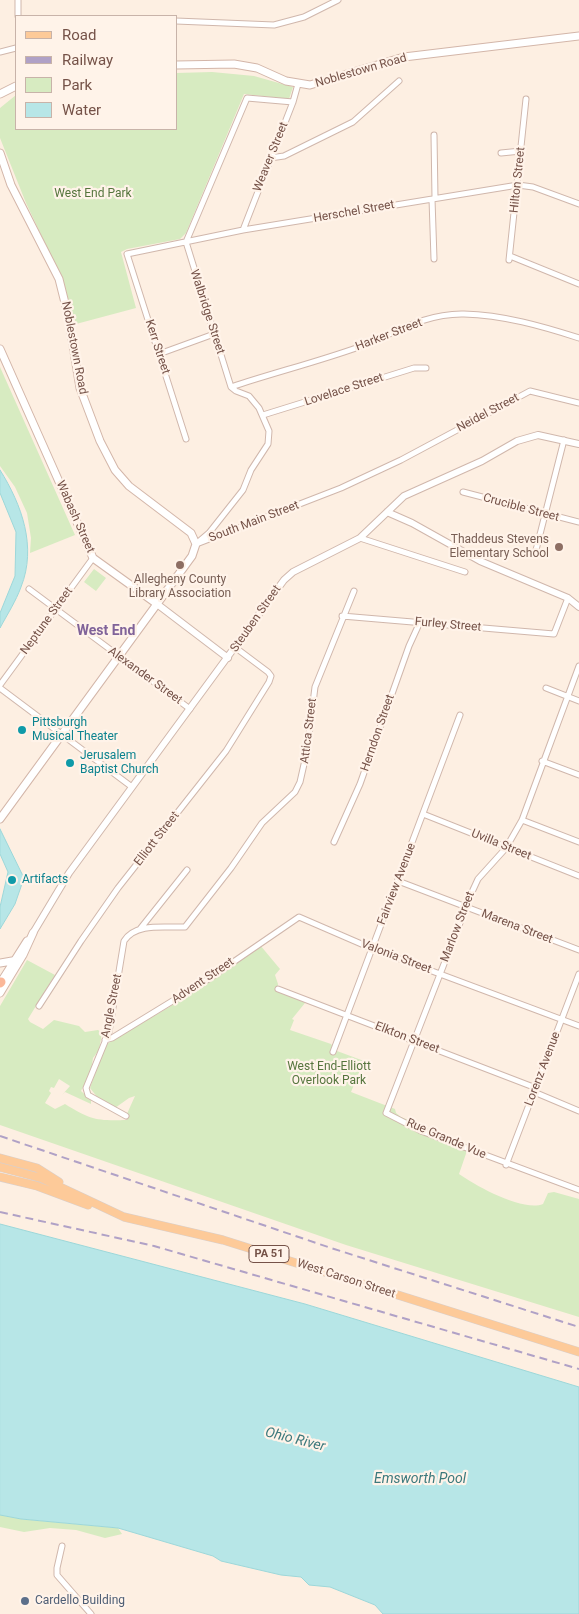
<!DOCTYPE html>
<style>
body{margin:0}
#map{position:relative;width:579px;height:1614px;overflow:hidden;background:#fdefe2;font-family:Roboto,sans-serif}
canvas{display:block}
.legend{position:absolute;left:15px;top:15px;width:162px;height:115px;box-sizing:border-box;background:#fff3e9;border:1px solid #c8b3a9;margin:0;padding:6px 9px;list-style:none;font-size:15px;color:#755248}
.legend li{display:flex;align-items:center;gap:10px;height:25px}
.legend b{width:25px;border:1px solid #c8b3a9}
</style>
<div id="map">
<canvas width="579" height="1614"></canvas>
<ul class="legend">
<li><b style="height:6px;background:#fdca99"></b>Road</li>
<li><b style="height:6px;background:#b0a1c6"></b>Railway</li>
<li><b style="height:14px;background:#d7ebc1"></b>Park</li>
<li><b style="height:14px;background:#b7e6e7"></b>Water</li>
</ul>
</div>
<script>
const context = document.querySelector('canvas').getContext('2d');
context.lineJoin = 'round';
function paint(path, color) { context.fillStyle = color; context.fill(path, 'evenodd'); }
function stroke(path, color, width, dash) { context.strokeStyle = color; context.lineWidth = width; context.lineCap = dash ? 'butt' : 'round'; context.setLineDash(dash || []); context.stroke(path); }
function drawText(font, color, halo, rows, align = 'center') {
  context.font = font + ' Roboto,sans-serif'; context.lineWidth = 4.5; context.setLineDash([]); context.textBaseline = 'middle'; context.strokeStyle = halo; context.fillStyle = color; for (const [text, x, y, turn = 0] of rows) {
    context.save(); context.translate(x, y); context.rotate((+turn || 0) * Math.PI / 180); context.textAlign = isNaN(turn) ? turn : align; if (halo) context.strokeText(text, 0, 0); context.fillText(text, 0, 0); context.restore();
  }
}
paint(new Path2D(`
 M212,72L254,76L293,87L289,99L244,94L186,233L180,239L127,249L121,252L136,308L76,324L62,279L26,203L0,138V108L16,95V129H176V73Z
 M0,367L75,535L30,553L31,538L27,513L15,487L0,466Z
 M94,569L106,578L96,591L84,582Z
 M260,945L280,969L275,975L278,984L277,991L303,1001L305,1003L292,1019L294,1020L290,1030L331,1044L337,1051L364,1061L351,1092L395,1109L396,1113L401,1117L469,1145L459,1174C476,1186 523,1212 543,1204L548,1193L554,1192L579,1199V1317L346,1245L0,1125V1006L27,960L55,975L28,1019L30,1022L43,1029L54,1020L79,1026L85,1032L98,1030L102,1033L99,1050L93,1058L91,1071L81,1091L91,1100V1104L65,1092L62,1095L70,1086L59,1079L54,1088L51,1087L49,1091L51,1093L45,1103L55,1109L65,1104C91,1120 97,1121 127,1120L126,1116L135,1096L129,1098L115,1108L98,1098L90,1088L105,1045L171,1006Z
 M0,1515L21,1519L118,1528L122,1534L105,1538L76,1530L50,1528L24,1532L0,1527Z`), '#d7ebc1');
const water = new Path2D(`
 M0,470C22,505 37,547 21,587C16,601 7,615 0,628V613L15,576L16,532L0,493Z
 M0,829L24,878L15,904L0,929V907L8,872L0,854Z
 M0,1224L305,1304L579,1387V1614H383L375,1605L330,1587L309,1585L301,1577L281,1575L221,1561L213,1556L118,1528L21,1519L0,1515Z`);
paint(water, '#b7e6e7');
stroke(water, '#9dd7d9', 1);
const minor = new Path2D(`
 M18,16V0
 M176,21L274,25L304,17L338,0
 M0,52L16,48
 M434,135L435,198
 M501,153L521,151
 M270,158L284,156L353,122L399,81
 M432,199L434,259
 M243,230L293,102L298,84
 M510,256L579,284
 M509,260L526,99
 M159,354L214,334
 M231,387C273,373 317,362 359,347C393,334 425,313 464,314C503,315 542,326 579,338
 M263,415L414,368H426
 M186,439L127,254L243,230L518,185L533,187L579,204
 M463,492L579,522
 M360,538L465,572
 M199,543L341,488L401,460L530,391L579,403
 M196,544L209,533L243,490L251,470L268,444L269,431L259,408L249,396L236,391L231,387L186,242L247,98L293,102
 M536,550L564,440
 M29,589L190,709
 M342,616L554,634L568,598
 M579,666L522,820L506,848L478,879L472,892L386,1113L421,1131L579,1190
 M0,685L93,558
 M0,688L132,787
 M546,688L579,701
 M542,761L579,775
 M423,814L579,876
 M522,820L579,842
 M334,842L360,784L409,646L420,622
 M398,881L579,950
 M140,929L187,870
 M278,989L536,1088
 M39,1006L81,941L118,888L226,751L269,682L271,676L268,672L236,648
 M105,1040L112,1038L210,978L299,917L373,949L579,1026
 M333,1052L460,715
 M534,1092L579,1111
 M126,1116L88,1095L86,1088L109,1032L124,941C136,922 166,928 185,927L231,868L262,823L295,792L300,782L307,751L315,687L354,591
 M506,1165L579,974
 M62,1546L57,1568V1575L91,1614`);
const tertiary = new Path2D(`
 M387,512L412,523L480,561L568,598L579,607
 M157,604L228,658
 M33,933L69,873L284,580L293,572L360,538L404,496L482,461L517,441L538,435L579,444`);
const secondary = new Path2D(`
 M176,65L234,64L257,68L286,81L310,85L404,57L579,36
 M0,94L16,86
 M0,153L11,185L59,279L68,315L80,388L100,441L115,470L129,486L191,533L196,544L192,556L0,819
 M0,349L93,558L157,604
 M0,963L12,961
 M1,982L27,941
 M0,993L23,955L33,933`);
const primary = new Path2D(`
 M0,1158L37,1168L59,1182
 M0,1167L41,1178L124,1217L223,1240L579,1352
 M0,1177L37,1186L88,1205`);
const trunk = new Path2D(`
 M0,983L1,982`);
stroke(minor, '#d0b7ac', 7);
stroke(tertiary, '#d0b7ac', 8);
stroke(secondary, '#d3b6a9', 9);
stroke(primary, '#d8cfcc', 9);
stroke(trunk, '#d8cfcc', 11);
stroke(minor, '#fff', 5);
stroke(tertiary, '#fff', 6);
stroke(secondary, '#fff', 7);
stroke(primary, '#fdca99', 8);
stroke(trunk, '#fbb798', 9);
stroke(new Path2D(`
 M0,1136L331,1248L579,1327
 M0,1212L154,1246L579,1369`), '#b0a1c6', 2, [8, 5]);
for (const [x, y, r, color] of [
 [559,547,5,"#8d6e63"],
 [180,565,5,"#8d6e63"],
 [22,730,5,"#0f9aa8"],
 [70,763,5,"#0f9aa8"],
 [12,880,5,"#0f9aa8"],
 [25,1601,5,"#5c6f8a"]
]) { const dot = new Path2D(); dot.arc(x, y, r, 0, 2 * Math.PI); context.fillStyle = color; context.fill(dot); stroke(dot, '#fff3e9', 2); }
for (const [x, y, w] of [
 [269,1254,40]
]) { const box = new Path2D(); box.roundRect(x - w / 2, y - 8.5, w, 17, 4); context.fillStyle = '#fff3e9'; context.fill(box); stroke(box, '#755248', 1); }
drawText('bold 11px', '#755248', null, [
 ["PA 51",269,1254]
]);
drawText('12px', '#755248', '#fff3e9', [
 ["Noblestown Road",361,71,-16],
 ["Weaver Street",271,157,-68],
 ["Hilton Street",518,180,-84],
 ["Herschel Street",354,212,-10],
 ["Walbridge Street",207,312,72],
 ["Harker Street",389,335,-21],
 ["Kerr Street",157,347,72],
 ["Noblestown Road",74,348,79],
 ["Lovelace Street",344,390,-18],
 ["Neidel Street",488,413,-28],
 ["Crucible Street",521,508,15],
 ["Wabash Street",75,517,66],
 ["South Main Street",254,522,-21],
 ["Steuben Street",256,619,-55],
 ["Neptune Street",47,621,-54],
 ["Furley Street",448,625,5],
 ["Alexander Street",145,676,36],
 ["Attica Street",309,731,-83],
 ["Herndon Street",378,733,-71],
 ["Elliott Street",157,839,-52],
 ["Uvilla Street",501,845,22],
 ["Fairview Avenue",397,884,-69],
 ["Marlow Street",458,927,-69],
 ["Marena Street",517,927,21],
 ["Valonia Street",396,957,21],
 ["Advent Street",203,981,-34],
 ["Angle Street",112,1006,-79],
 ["Elkton Street",407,1038,21],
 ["Lorenz Avenue",543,1069,-69],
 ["Rue Grande Vue",446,1139,23],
 ["West Carson Street",346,1279,18]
]);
drawText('12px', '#55753d', '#fff3e9', [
 ["West End Park",93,194],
 ["West End-Elliott",329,1067],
 ["Overlook Park",329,1081]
]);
drawText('12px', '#785e54', '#fff3e9', [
 ["Thaddeus Stevens",549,540],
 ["Elementary School",549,554],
 ["Allegheny County",180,580,"center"],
 ["Library Association",180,594,"center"]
], 'right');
drawText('12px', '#0d838f', '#fff3e9', [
 ["Pittsburgh",32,723],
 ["Musical Theater",32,737],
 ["Jerusalem",80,756],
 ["Baptist Church",80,770],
 ["Artifacts",22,880]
], 'left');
drawText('12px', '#4e5e75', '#fff3e9', [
 ["Cardello Building",35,1601]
], 'left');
drawText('bold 14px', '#806399', '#fff3e9', [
 ["West End",106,631]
]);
drawText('italic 14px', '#3c797c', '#fff3e9', [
 ["Ohio River",295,1440,14],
 ["Emsworth Pool",420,1479]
]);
</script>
